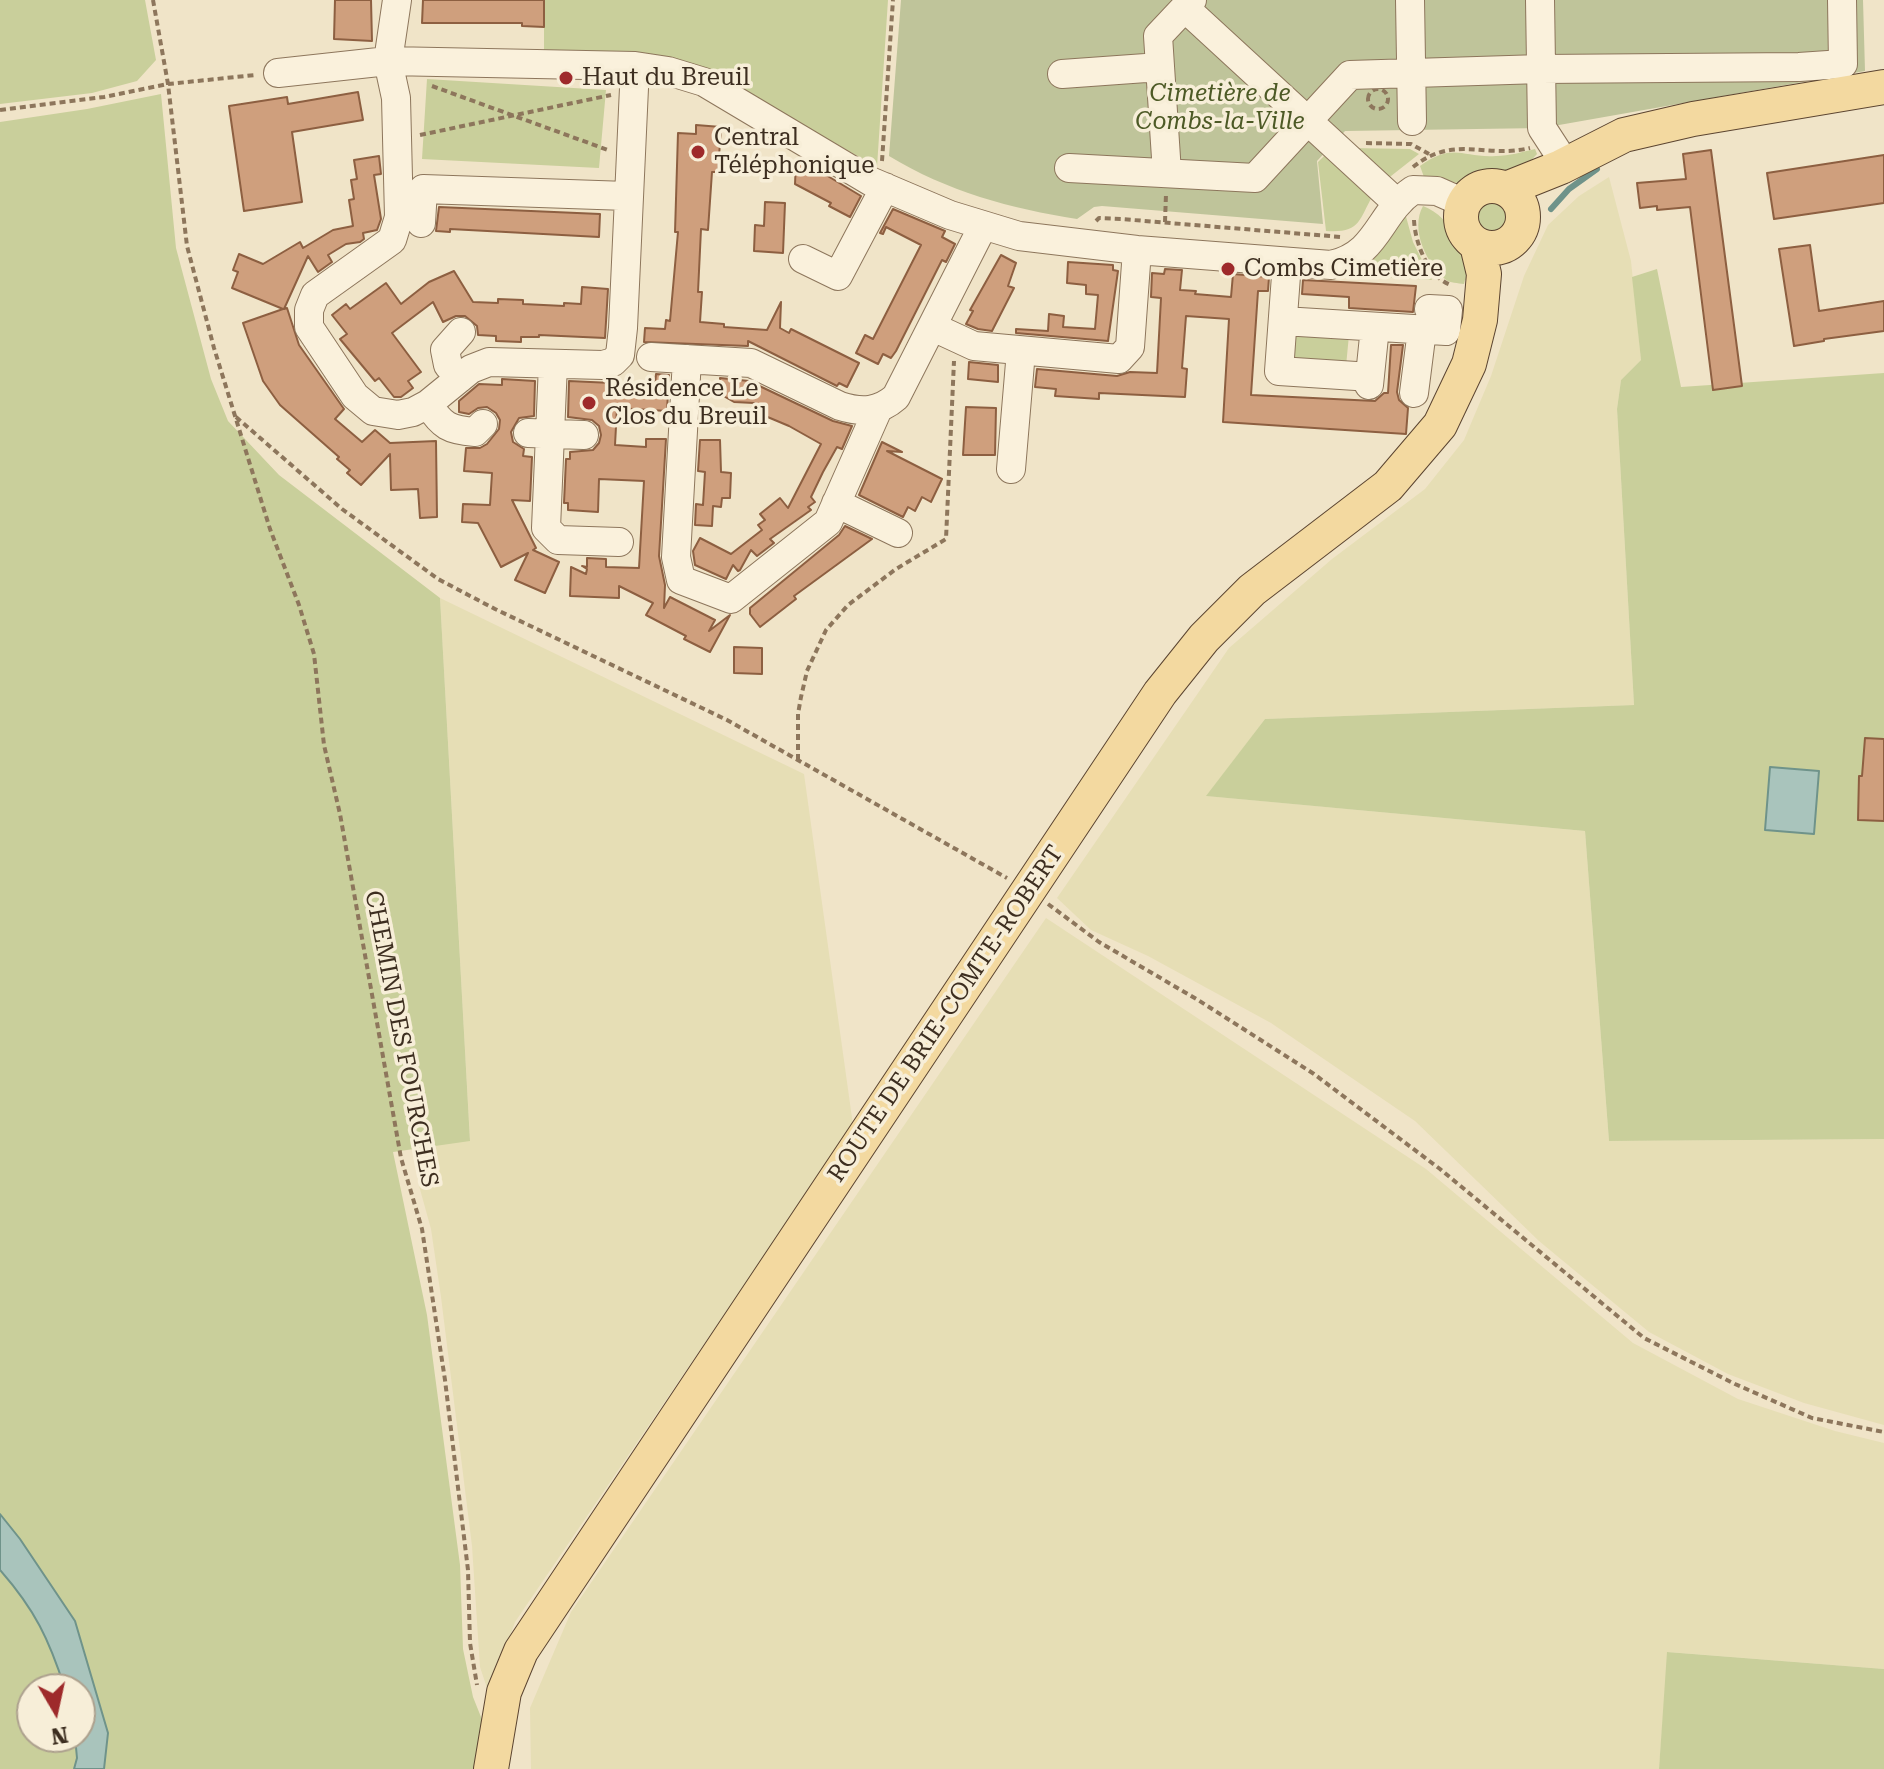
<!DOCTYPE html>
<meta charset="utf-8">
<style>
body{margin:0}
#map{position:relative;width:1884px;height:1769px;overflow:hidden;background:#f0e4c8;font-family:"Roboto Serif",serif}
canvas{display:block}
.north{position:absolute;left:16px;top:1673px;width:80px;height:80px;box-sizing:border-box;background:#f7eed8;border:2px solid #ada18e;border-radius:50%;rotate:171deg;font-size:22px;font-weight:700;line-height:32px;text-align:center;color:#3d2e20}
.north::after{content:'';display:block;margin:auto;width:28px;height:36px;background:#9e2a2b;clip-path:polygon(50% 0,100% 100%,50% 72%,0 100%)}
</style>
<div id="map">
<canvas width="1884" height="1769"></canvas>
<div class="north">N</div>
</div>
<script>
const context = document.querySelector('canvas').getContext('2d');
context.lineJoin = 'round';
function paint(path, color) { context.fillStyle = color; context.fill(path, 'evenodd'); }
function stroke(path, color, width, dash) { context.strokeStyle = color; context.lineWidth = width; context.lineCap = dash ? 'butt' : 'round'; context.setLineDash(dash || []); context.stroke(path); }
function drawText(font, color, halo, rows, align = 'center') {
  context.font = font + ' "Roboto Serif",serif'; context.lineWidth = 7; context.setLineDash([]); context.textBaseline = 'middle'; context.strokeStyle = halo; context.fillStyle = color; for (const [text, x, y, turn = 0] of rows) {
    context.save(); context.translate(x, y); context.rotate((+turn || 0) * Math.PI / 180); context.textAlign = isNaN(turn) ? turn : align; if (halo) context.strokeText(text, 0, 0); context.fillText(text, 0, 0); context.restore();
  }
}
paint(new Path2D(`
 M1609,177L1631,261L1641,360L1621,380L1617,409L1634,705L1265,719L1207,796L1585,831L1609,1141L1884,1139V1425L1804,1403L1728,1374L1649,1332L1539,1241L1415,1121L1271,1023L1148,956L1091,930L1057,898L1229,648L1332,559L1425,489L1464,440L1491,376L1524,276L1548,225L1579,196Z
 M440,598L804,774L853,1125L515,1622L489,1694L480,1667L472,1546L441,1297L431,1229L418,1182L414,1148L470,1140Z
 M1046,918L1426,1169L1633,1343L1738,1399L1835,1431L1884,1443V1669L1668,1652L1659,1769H531L530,1708L571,1612Z`), '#e6deb5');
paint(new Path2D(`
 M0,0H145L156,60L137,81L92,93L0,104Z
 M544,0H888L877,167L727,82L544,53Z
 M427,79L606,90L599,168L422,159Z
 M161,94L176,248L211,379L228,421L279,475L440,598L470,1141L393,1152L427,1315L460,1565L463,1649L473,1697L485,1727L481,1769H104L108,1732L20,1539L0,1514V122L87,109Z
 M1351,148L1410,149L1419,154L1386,180Z
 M1535,149L1537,154L1515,178C1496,177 1488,178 1470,182C1456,185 1438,179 1424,177L1420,166C1454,142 1461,158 1496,156C1509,156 1522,152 1535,149Z
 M1327,153L1373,195C1358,222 1360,233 1326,231L1318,162Z
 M1476 218a17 17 0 1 1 34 0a17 17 0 1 1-34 0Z
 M1423,206C1454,218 1462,251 1469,281L1465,280L1464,284C1458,283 1450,283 1446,280C1426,263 1410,229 1423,206Z
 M1405,213L1413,242L1432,280L1337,274Z
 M1657,269L1681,387L1884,373V1139L1609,1141L1585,831L1206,796L1265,719L1634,705L1617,409L1621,380L1641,360L1632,277Z
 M1291,330L1349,335L1346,366L1288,362Z
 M0,1570C35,1610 49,1639 65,1689H32V1737H75L77,1758L74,1769H0Z
 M1667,1652L1884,1669V1769H1659Z`), '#c9cf9b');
paint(new Path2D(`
 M901,0H1863L1865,71L1542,128L1345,131L1317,161L1323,224L1102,206L1094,207L1077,219C1012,209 946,191 889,156Z`), '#bfc49a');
const water = new Path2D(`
 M1770,767L1819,771L1814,834L1765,830Z
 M0,1514L20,1539L75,1621L108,1733L104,1769H74L77,1758L75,1737H80V1689H65C49,1639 35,1610 0,1570Z`);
paint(water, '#a9c4bc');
stroke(water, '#6f938a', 2);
stroke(new Path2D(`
 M1551,209L1569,189L1597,169`), '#6f938a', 6);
const building = new Path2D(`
 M335,0H371L372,41L334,39Z
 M423,0H544V27L522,26V23H422Z
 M358,92L363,120L292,132L302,202L244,211L229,106L287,97L288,104Z
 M696,125L721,127L718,172H712L708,230L701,229L698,292H702L700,322L724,324V327L767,330L781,302L780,328L789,333L791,329L859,363L847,387L839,383L837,386L748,341V346L644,342L645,328L665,329L666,320L670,321L678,232H675L678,133L696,134Z
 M1711,150L1742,386L1713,390L1690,207L1657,210V206L1640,208L1637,183L1686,179L1683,154Z
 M1884,155V203L1774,219L1767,173Z
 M379,156L381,174L374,175L381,219L377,230L363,233L364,239L360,242L346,244L328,255L332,262L318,272L308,256L284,309L287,308L299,345L344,409L335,419L362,442L375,430L390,443L436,441L437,517L420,518L418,489L391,490L390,454L361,485L347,473L350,470L337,459L339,457L280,405L263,381L243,323L283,309L232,288L238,272L233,270L239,254L263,264L300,242L303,248L333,230L353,226L349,200L354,199L351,180L357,179L354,160Z
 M796,162L806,163L861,196L850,217L829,206L831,203L795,184Z
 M765,202L785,203L783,253L754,251L755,225L764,226Z
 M439,207L600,214L599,237L450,229V232L436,231Z
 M893,209L945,231L942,237L955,244L946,262L942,260L896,351L891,358L883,354L878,364L856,353L865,335L873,339L921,245L886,227L883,234L880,233Z
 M1810,245L1819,311L1884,301V331L1824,339V341L1794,346L1779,249Z
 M1001,255L1016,263L1008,286L1014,288L992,331L978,329L966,324L973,311L970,310Z
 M1068,262L1113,265V270L1118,271L1108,341L1016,333V329L1048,331L1049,314L1064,316L1063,327L1095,329L1098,295L1086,294V285L1067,283Z
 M1165,269L1182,270L1180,290L1196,291L1195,294L1231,297L1233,274L1269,277L1268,291H1258L1251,395L1375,401L1384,393H1388L1391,345H1403L1397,392L1399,400L1408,408L1406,434L1223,422L1229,319L1186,316L1182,368L1187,369L1185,397L1099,393V399L1055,396L1056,389L1035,387L1037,369L1117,376L1130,372L1157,373L1161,298L1151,297L1152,273L1164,274Z
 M454,271L473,302L498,303V299L523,300V304L564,306V303L581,304L582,287L608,289L605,338L539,335V337H521V342L496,341V336L478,335L477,326L465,316H456L443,322L433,302L392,333L421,372L408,381L413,388L401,397H394L379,378L375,381L340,339L347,334L332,315L346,304L350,309L386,283L401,304L429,282Z
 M1303,280L1416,286L1413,312L1349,308V297L1302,294Z
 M969,362L998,365V382L968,379Z
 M656,374L669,375L667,411L617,408L615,445L646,447V439H666L659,556L665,585L664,608L670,597L715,620L709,631L730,615L710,652L684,639L686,636L646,615L653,603L619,586V598L570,596L571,567L586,574L587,569L582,566L587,567V558L606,559V567L639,568L644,481L599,479L598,512L568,510V503H564L566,459H570V452L593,450L599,443L601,435L599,426L592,420L568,417L569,381L655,385Z
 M720,378L749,381L833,421L852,426L842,449L837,447L823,472L811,497L815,502L808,507L811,510L770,539L774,543L757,556L751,550L740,570L738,571L733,565L726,579L695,565L693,551L700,538L731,554L762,530L758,525L765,520L760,514L780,498L788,508L821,444L789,426L751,410L754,403L734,402L720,394Z
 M502,379L535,381L534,416L519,418L511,432L513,442L524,449L523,456L532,457L530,501L512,500L536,548L533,550L559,562L545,593L515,580L528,553L501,567L478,523L462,522L463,504L490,505L492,473L464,471L466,448H480L487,444L499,429L500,420L496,413L487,407L478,408L469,414L459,412V401L479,384L502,385Z
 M966,407L996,408L995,455H963Z
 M700,440H720L721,472L731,473L730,498H722L721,507L713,506L712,526L695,525L696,504L703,505L705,472L698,471Z
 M882,442L902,452L887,451L942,479L931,502L922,497L915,511L908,507L903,517L859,495Z
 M845,526L872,539L794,596L796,599L760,627L750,614V608L839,535Z
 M734,647L762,648V674L734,673Z
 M1865,738L1884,739V821L1858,820L1859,776H1862Z`);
paint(building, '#cf9f7d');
stroke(building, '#8d5f41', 2);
const minor = new Path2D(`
 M397,0L388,61L396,98L399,217L392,240L315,295L309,310V327L355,396L373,411L398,415L413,412L428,404L471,369L489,362L603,365L613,362L620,355L623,328L635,66
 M1410,0L1412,121
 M1540,0L1542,128L1566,165
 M1185,8L1397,203
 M278,73L388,61L635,66L668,71L704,82L870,181L950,215L1019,236L1137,250L1331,265C1379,254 1378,214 1413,190L1437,191L1464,203
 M1062,74L1160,67
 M1069,168L1255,178L1350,75L1541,69L1799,67L1843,64L1842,0
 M1167,173L1158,36L1192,0
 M421,223L423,189L627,196
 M803,259L838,276L885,187
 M1287,262L1279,371L1356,376
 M1283,321L1446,331L1448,310L1429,309
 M933,327L974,346L1119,359L1130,347L1137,250
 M651,357L751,363L840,406C862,413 879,412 896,397L983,226
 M687,359L676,557L681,580L731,599L828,522L878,409
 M553,364L546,528L558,540L619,542
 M460,378L448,365L445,350L461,332
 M1369,385L1375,327
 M1414,393L1422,330
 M428,404C442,426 449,430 475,432L483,424
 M528,433L584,435
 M1011,469L1021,351
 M836,503L898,533`);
const major = new Path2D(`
 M1461 217a31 31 0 1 1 62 0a31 31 0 1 1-62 0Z
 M1506,189L1561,167L1624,135L1693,119L1884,87
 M491,1769L504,1692L521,1651L1160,693L1204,638L1252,590L1388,486L1440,425L1469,364L1480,320L1484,274L1477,245`);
stroke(minor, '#8d765c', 30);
stroke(major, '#5b4430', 36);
stroke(new Path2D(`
 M153,0L168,84L187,246L214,348L270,529L299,605L314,654L324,745L340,814L401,1158L422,1229L445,1380L468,1570L470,1643L477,1685
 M432,86L608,150
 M1368 99a10 10 0 1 1 20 0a10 10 0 1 1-20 0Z
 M0,110L104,97L168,84L255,75
 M420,135L611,95
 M1366,143L1411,144L1429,154
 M882,161L893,0
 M1413,167C1455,134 1483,159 1530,148
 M1414,220C1415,243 1428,277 1451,285
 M1096,221L1099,218L1121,219L1341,237
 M1165,222L1166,194
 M236,417L342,509L438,579L495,609L727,720L1007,878
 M798,760V714L801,697L807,671L826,630L848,605L896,569L946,539L954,361
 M1048,904L1099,942L1198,1000L1314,1074L1440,1169L1644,1338L1735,1384L1812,1418L1884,1432`), '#8d765c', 4, [6, 4]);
stroke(minor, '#faf1dc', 28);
stroke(major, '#f3d9a0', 34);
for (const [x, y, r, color] of [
 [566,78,8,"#9e2a2b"],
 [698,152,8,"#9e2a2b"],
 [1228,269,8,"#9e2a2b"],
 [589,403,8,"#9e2a2b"]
]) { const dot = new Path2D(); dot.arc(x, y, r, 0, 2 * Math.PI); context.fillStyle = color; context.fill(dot); stroke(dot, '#f7eed8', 3); }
drawText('24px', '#3d2e20', '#f7eed8', [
 ["Haut du Breuil",582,78],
 ["Central",714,138],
 ["Téléphonique",714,166],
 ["Combs Cimetière",1244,269],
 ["Résidence Le",605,389],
 ["Clos du Breuil",605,417]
], 'left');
drawText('italic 24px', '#4d5a26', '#f7eed8', [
 ["Cimetière de",1220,94],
 ["Combs-la-Ville",1220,122]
]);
drawText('24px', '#3d2e20', '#f7eed8', [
 ["ROUTE DE BRIE-COMTE-ROBERT",946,1014,-56],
 ["CHEMIN DES FOURCHES",401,1039,79]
]);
</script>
